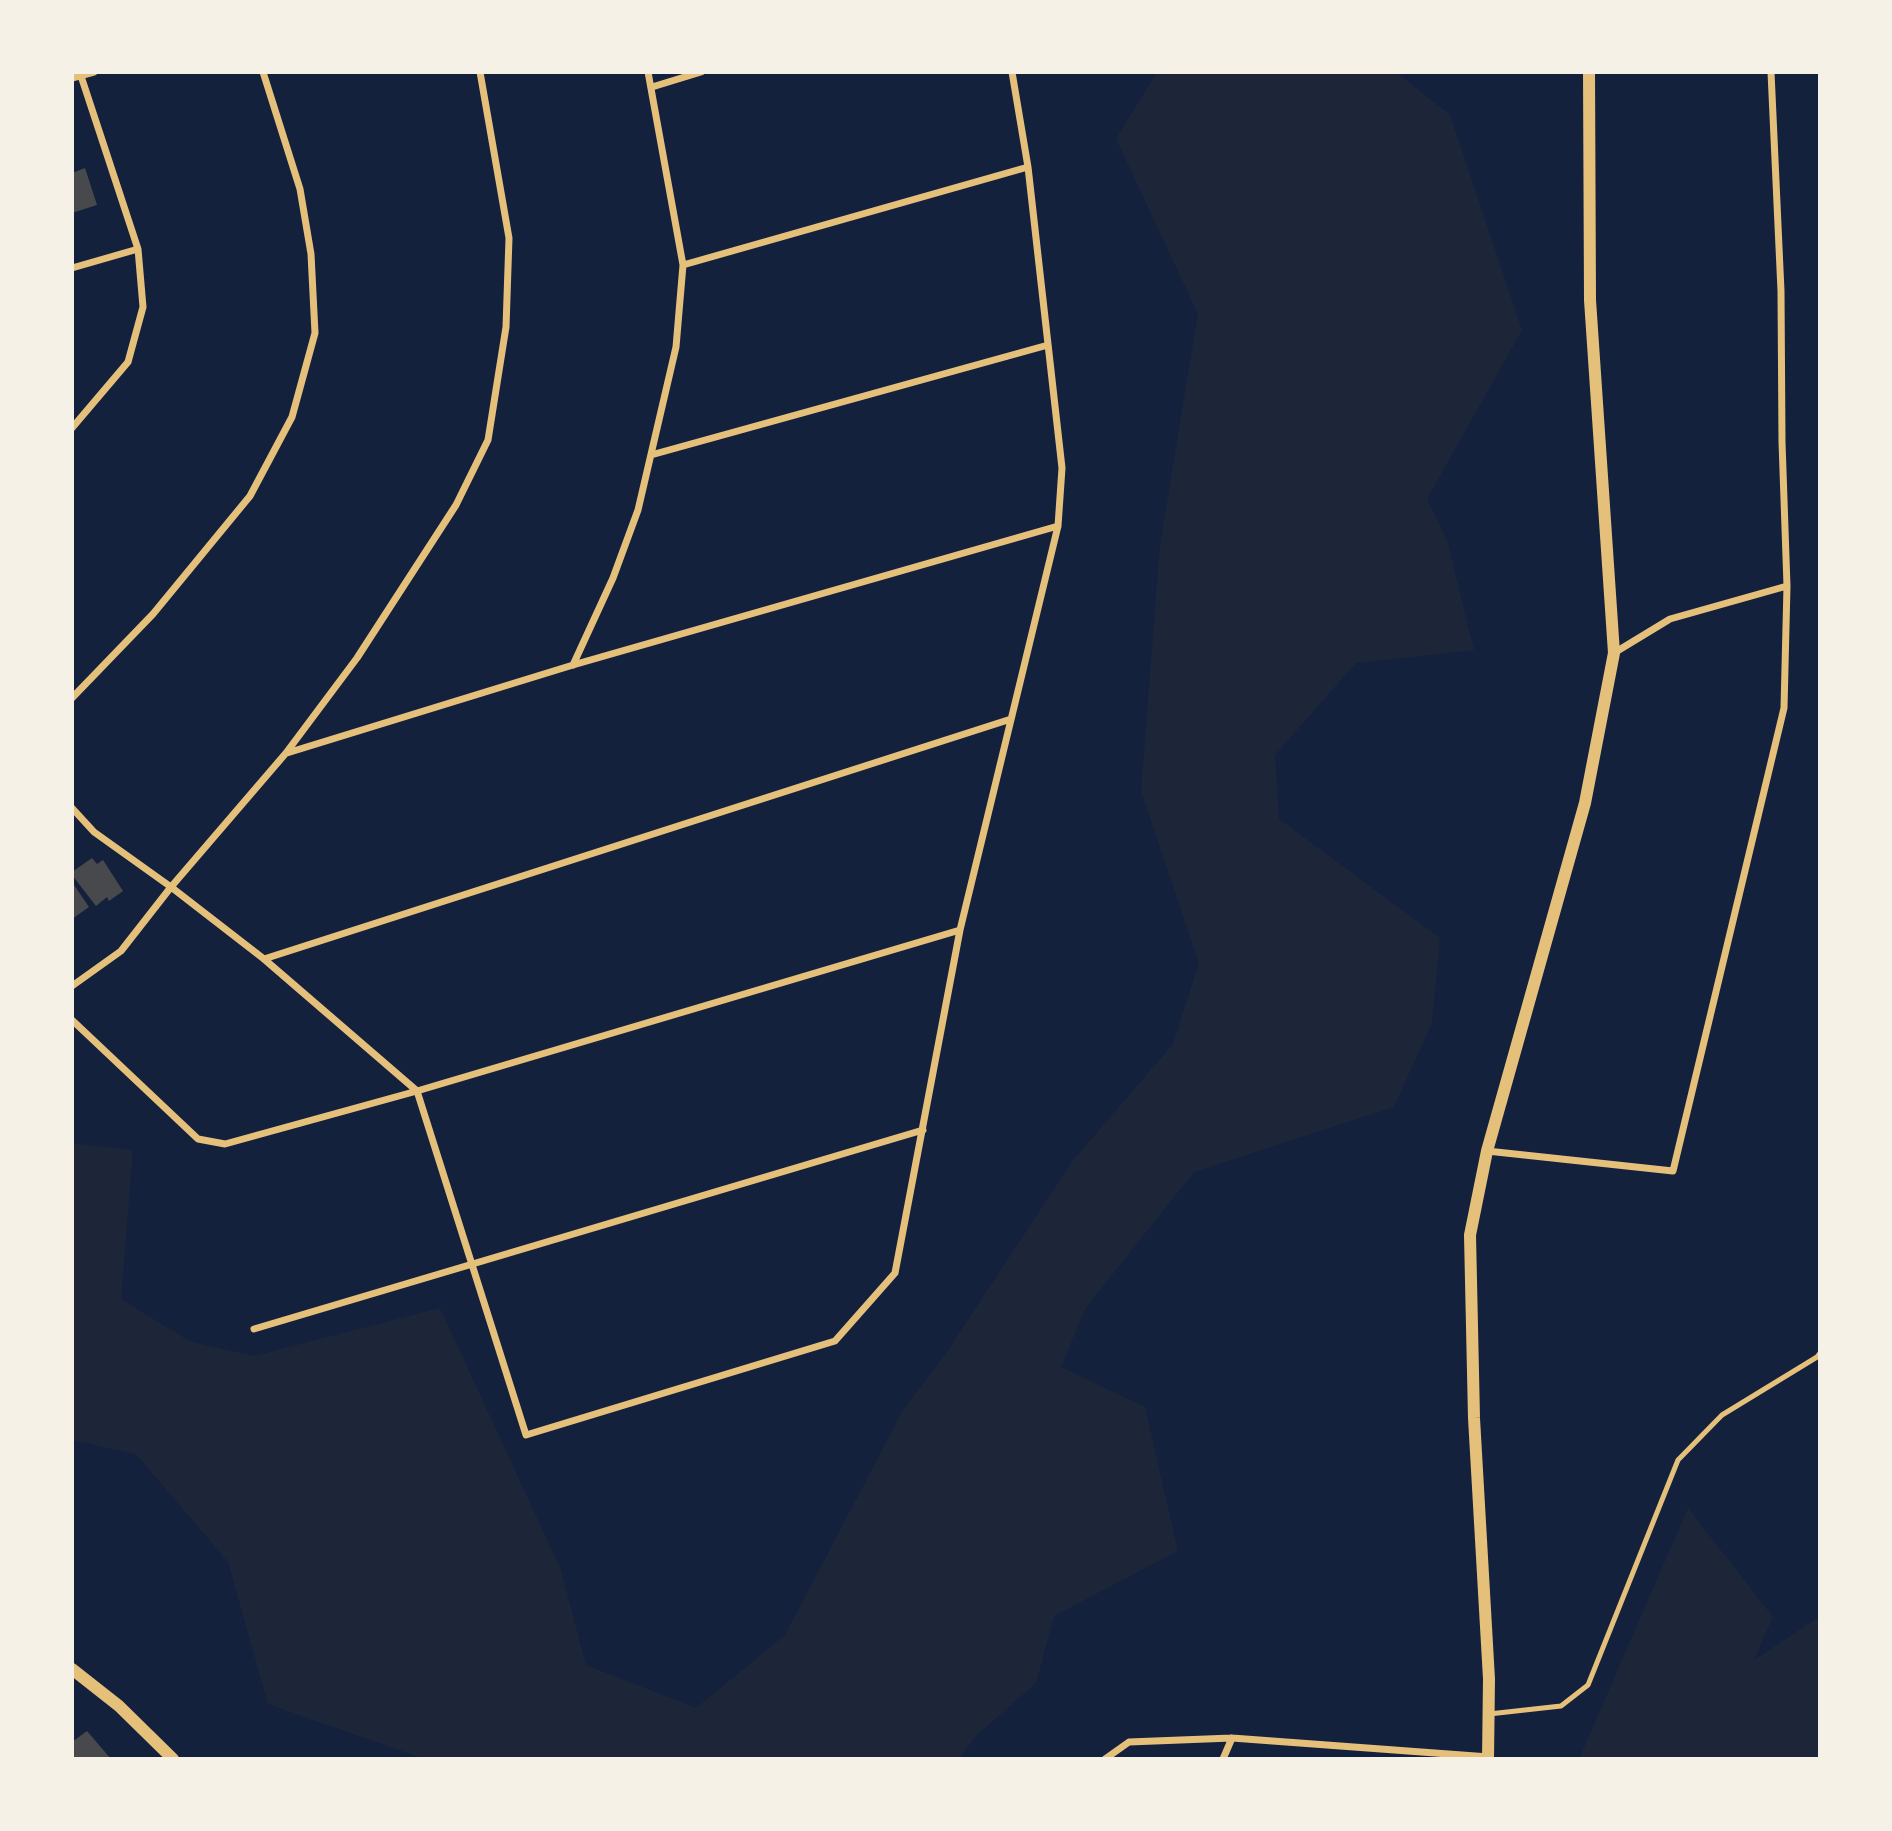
<!DOCTYPE html>
<style>
body{margin:0}
#map{position:relative;width:1892px;height:1831px;overflow:hidden;background:#14213d;font-family:"Asap Condensed",sans-serif}
canvas{display:block}
.frame{position:absolute;inset:0;border:74px solid #f6f1e7;pointer-events:none}
</style>
<div id="map">
<canvas width="1892" height="1831"></canvas>
<div class="frame"></div>
</div>
<script>
const context = document.querySelector('canvas').getContext('2d');
context.lineJoin = 'round';
function paint(path, color) { context.fillStyle = color; context.fill(path, 'evenodd'); }
function stroke(path, color, width, dash) { context.strokeStyle = color; context.lineWidth = width; context.lineCap = dash ? 'butt' : 'round'; context.setLineDash(dash || []); context.stroke(path); }
paint(new Path2D(`
 M1157,72H1396L1450,115L1522,330L1427,499L1447,540L1474,650L1356,663L1275,755L1279,819L1440,938L1432,1023L1394,1107L1194,1172L1085,1309L1061,1367L1145,1407L1178,1551L1054,1616L1036,1683L976,1736L959,1759H424L268,1704L228,1562L136,1454L72,1440V1143L133,1150L121,1299L191,1342L254,1356L440,1308L561,1570L586,1665L696,1708L785,1635L903,1410L942,1359L1074,1159L1173,1044L1199,963L1141,791L1160,544L1198,314L1116,139Z
 M1688,1508L1773,1617L1754,1660L1820,1616V1759H1579Z`), '#1d2539');
paint(new Path2D(`
 M85,168L97,205L72,213V173Z
 M92,858L97,864L103,860L123,891L109,901L107,897L96,906L72,875V872Z
 M72,882L89,907L72,919Z
 M87,1731L111,1759H72V1742Z`), '#48494c');
stroke(new Path2D(`
 M1489,1714L1561,1706L1588,1685L1678,1460L1722,1415L1817,1357L1820,1353`), '#e5c07b', 5);
stroke(new Path2D(`
 M72,78L94,72
 M652,87L701,72
 M683,265L1028,167
 M72,268L138,249
 M72,428L128,362L143,307L138,249L81,76
 M651,455L1048,345
 M1614,653L1670,619L1787,586
 M573,665L613,578L638,510L676,347L683,265L648,72
 M72,698L153,614L250,496L292,417L315,333L311,254L300,189L263,72
 M287,753L573,665L1058,526
 M72,808L94,832L171,887L264,959L417,1091L526,1435L835,1341L895,1273L960,930L1058,526L1062,468L1028,167L1012,72
 M264,959L1011,719
 M72,986L121,951L171,887L286,753L357,658L456,505L488,440L506,327L509,238L480,72
 M72,1020L198,1139L225,1144L417,1091L960,930
 M1487,1151L1673,1171L1784,708L1787,586L1782,442L1781,291L1771,72
 M254,1329L923,1130
 M1105,1759L1129,1742L1232,1738L1489,1757
 M1223,1759L1232,1738`), '#e5c07b', 7);
stroke(new Path2D(`
 M72,1669L119,1706L173,1759
 M1488,1759L1489,1679L1474,1418L1470,1235L1487,1151L1585,803L1614,653L1590,300L1589,72`), '#e5c07b', 12);
</script>
